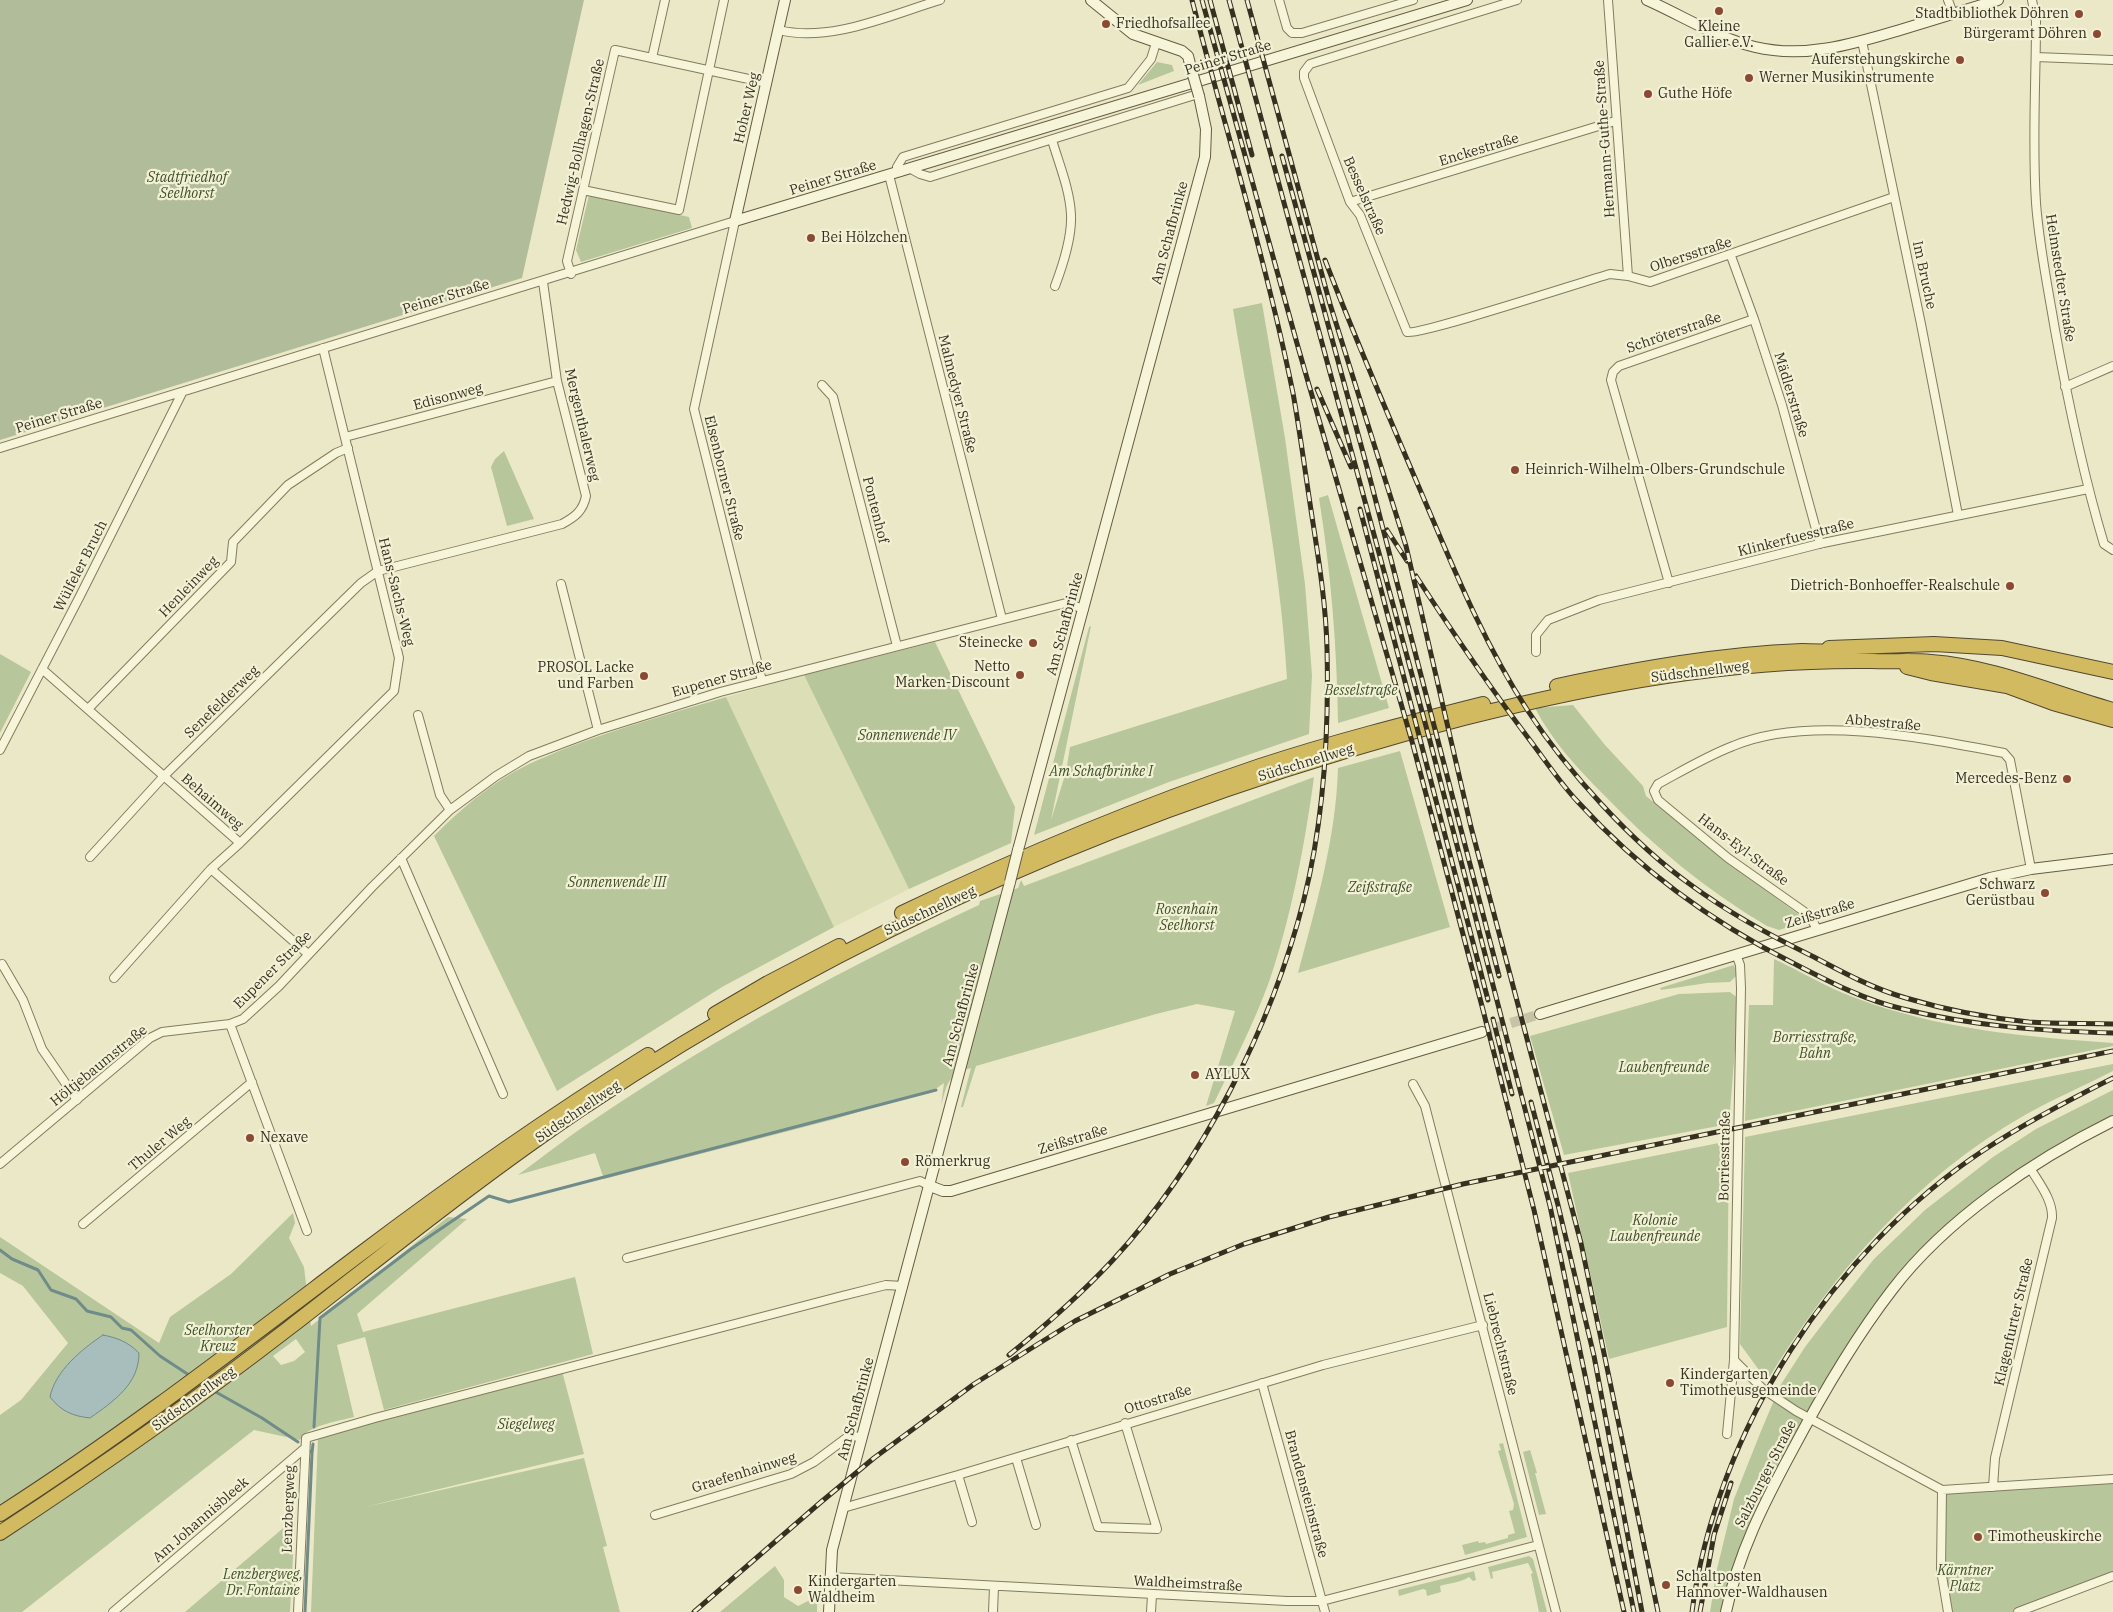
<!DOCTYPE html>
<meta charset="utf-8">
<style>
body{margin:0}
canvas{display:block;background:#eae8c7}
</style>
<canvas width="2113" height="1612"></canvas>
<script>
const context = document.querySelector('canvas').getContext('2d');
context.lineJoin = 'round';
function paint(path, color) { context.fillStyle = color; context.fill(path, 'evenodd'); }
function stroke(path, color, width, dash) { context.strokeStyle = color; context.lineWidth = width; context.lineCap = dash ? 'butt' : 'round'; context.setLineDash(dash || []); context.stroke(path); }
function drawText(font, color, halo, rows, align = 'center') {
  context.font = font + ' "IBM Plex Serif",serif'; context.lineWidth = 4.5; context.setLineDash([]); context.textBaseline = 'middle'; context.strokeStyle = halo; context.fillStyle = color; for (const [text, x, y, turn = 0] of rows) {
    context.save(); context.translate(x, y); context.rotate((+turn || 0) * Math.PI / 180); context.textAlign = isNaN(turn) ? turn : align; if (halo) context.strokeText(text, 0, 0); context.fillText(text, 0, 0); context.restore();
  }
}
paint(new Path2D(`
 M804,675L909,889L834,927L726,697Z`), '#dcdfb5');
paint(new Path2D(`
 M1157,62L1172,65L1174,71L1138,85Z
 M589,195L689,217L692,228L581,262L576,250Z
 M1262,303L1285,438L1305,584L1312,675L1309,734L1169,782L1034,835L1089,627L1091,626L1051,820L1066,772L1070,747L1287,679C1280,554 1253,433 1233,309Z
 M504,451L534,519L507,526L491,467L495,459Z
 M1328,495L1389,708L1338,723C1337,647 1331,573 1319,498Z
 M935,642L1015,807L1011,843L909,889L804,675Z
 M0,654L31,672L0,733Z
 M726,697L834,927L722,987L557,1091L434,836C464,806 498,777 538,760C598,733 663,716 726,697Z
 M1573,705L1605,745L1643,786L1646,796L1724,860L1805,919V922L1779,930L1767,926C1706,890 1653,846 1604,795C1578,769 1552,741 1535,708Z
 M1400,751L1450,927L1298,973C1316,906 1336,838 1338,768Z
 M1314,777C1305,844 1291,918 1269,982C1254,1023 1233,1064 1214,1103L1206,1106L1235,1011L1197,1004L1156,1014L976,1066L963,1107H961L971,1068C947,1074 947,1085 941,1106L944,1083L937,1088L835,1119L604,1179L595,1153L518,1175C544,1156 570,1135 598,1117C718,1036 848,966 979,905L980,901L1018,888L1021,880L1024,886Z
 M1774,959C1800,971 1826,987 1853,997C1936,1029 2025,1037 2113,1043V1046L1745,1121L1749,1005H1773Z
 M1734,965L1737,975L1730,982L1707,983L1661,990L1660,988Z
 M1730,992L1739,999L1729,1124L1564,1155L1530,1036L1679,994Z
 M2113,1064V1071C2084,1086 2053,1099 2025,1115C1916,1177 1831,1275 1767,1381L1740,1344L1745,1137Z
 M2113,1090V1121L2031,1168L1919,1260L1857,1341L1759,1513L1726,1612H1710L1717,1569L1734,1499L1761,1431L1780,1386L1805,1347L1831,1313L1874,1259L1925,1210L1993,1157L2036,1129Z
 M1729,1141L1727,1327L1609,1359L1568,1173Z
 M293,1213L295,1223L289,1238L304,1267L311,1326L448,1217L467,1219L357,1314L363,1332L575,1277L593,1354L384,1410L365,1337L337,1345L354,1417C339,1421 306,1426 300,1440L254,1430L22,1612H0V1415L21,1400L68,1343L23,1286L0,1273V1237L159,1343L170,1317L231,1274ZM296,1339L305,1352L294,1361L281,1365L273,1356Z
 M562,1371L584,1454L365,1507L584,1458L607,1546L603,1547L620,1612H311L318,1438Z
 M1503,1443L1527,1537L1465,1555L1462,1545L1478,1541L1479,1543L1485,1542L1486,1544L1508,1538V1535L1515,1533L1509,1511L1513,1510L1514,1504L1498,1451L1501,1450L1499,1444Z
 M1530,1450L1537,1473H1535L1546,1514L1539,1515L1523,1452Z
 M2113,1479V1576L2018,1612H1948L1943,1587L1942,1490Z
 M295,1518L290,1612H185Z
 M1529,1556L1533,1559L1547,1612H1539L1531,1574L1533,1573L1528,1563L1492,1572L1493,1578L1491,1579L1488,1567Z
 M775,1566L784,1580V1597L798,1606L812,1599L817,1602V1612H720Z
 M1474,1571L1476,1580L1473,1581L1469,1577C1460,1583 1448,1583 1440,1586L1441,1592L1427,1596L1426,1590L1423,1589L1399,1596L1398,1590Z`), '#b8c79b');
paint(new Path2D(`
 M0,0H584L522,278L0,440Z`), '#b1bd9a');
const water = new Path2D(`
 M103,1335C118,1338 128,1342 139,1353C139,1384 114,1401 90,1418C72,1416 61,1411 50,1397C55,1371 82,1349 103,1335Z`);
paint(water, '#a7bebd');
stroke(water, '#6f8c8b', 1);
stroke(new Path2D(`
 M0,1250L12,1259L38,1270L51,1290L76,1299L87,1311L111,1317L122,1328L131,1330L160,1356L192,1377
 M214,1391L262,1418L298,1442
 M314,1427L320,1318L411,1249L489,1196L509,1202L936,1090
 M312,1453L313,1444
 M305,1612L312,1453L310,1451`), '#6f8c8b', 3);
stroke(new Path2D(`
 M1482,1032L1540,1014`), '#c6c3a6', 10, [10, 5]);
const street = new Path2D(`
 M1279,0L1287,28L1292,33H1302L1413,0
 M1517,0L1310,64L1304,72V78L1350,202L1360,215L1407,332C1418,336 1585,281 1610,274L1628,276L1650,282L1894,197
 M1608,0L1628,276
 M1948,0L1953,14
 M2032,0L2036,21C2036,82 2032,142 2036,203C2039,245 2048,288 2055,330C2068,402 2083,474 2104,544L2113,550
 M779,30C830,43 890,15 940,0
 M1862,41L1921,324L1958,515
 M2036,57L2113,60
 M652,58L665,0
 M1052,140C1059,164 1070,190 1071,215C1072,238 1063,265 1055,286
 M911,169L920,174L930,177L1198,94
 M900,172L897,167L903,157L1128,88L1151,59L1156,43
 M889,175L1002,619
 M583,190L679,210L724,0
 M1350,202L1615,121
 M735,221L694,409L762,681
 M1731,256L1754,319L1782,405L1820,544
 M571,274L567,261L615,50L767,83
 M822,385L833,397L897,646
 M2065,387L2113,366
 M345,437L557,381
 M0,448L735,221
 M1669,583L1611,380L1613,372L1619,366L1754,319
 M561,584L598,730
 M1536,652V635L1548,620L1599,600L1823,543L2088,489
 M42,669L240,843L211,869L308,954
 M89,708L231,562L233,542L288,485L336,453L348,448
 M418,715L440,795L450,810
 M0,750L80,596L182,393
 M240,843L394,691L399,658L323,348
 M90,857L164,776L361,583L378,571L562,524C575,517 583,511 586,496L557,381L543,282
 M401,858L503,1094
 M1817,929L1809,915L1728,858L1658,800L1654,791L1658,784C1682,771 1707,756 1733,746C1809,714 1925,738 2004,753L2010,760L2031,869
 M0,965L2,964L23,1000L42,1049L77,1100
 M114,978L211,869
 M230,1024L307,1231
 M1413,1084L1425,1106L1556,1612
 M0,1164L150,1038L162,1032L230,1024L243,1019L279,986L372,887L450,810L496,776L529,756L598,730L720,692L1066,603L1084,609
 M83,1224L252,1082
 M627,1258L920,1181L930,1186
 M1734,1360L1763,1389L1796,1411L1942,1490
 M1262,1383L1325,1612
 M1727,1434L1734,1360L1741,988L1740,965L1736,954
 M1071,1440L1098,1527L1157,1529L1125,1423
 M1016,1458L1036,1525
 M958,1475L972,1522
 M1993,1487L1995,1458L2052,1218C2053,1200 2039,1183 2030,1168
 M843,1508L958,1475L1323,1365L1483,1325
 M655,1515L791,1474L814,1462L849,1436L862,1437
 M830,1577L1287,1601H1322L1538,1545
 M113,1612L305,1448
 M298,1612L306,1438L375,1418L838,1297L886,1285L903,1286
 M993,1612L994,1587
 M1151,1612L1152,1595
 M1948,1612L1941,1570L1942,1490L2113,1479
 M2018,1612L2113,1576`);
const secondary = new Path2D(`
 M1091,0L1133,34L1182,51L1188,56L1191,68
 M1647,0C1683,16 1717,38 1755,47C1805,59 1853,44 1900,30C1933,20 1966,10 1998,0
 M735,221L1467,0
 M735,221L785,0
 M1018,850L1205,157L1206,129L1199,96
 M1540,1014L1990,878L2031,869L2113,859
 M930,1186L943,1191H951L1482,1032
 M829,1612L832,1550L843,1508L1010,882
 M1726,1612C1738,1554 1764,1503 1792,1451C1820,1398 1855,1338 1892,1290C1946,1219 2034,1160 2113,1121`);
const highway = new Path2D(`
 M1829,648L1934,644L2002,648L2113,672
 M1907,667L1931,673L2007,686L2053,703L2113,720
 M1557,686C1638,669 1720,654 1802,651C1815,651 1828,652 1841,652
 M902,913C1019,857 1138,807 1260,766C1333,742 1408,723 1483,704
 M715,1014L768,983L839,946
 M0,1514C125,1434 241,1344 359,1255C453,1184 549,1117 648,1055
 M0,1533C99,1468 196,1400 289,1328C386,1253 481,1176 582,1108C851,928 1150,799 1464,718C1598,684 1733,659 1872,661C1892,662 1911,660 1931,662C1995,667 2052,693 2113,710`);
stroke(street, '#847b5e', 10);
stroke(secondary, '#665c41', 12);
stroke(highway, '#524832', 16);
stroke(street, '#f6f4d9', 8);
stroke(secondary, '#f6f4d9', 10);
stroke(highway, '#d1ba60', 14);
const rail = new Path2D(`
 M1202,0L1298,347L1413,745L1483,1010L1534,1210L1624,1612
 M1210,0L1252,155
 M1229,0L1430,741L1550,1206L1634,1612
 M1247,0L1330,304L1406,546L1471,827L1581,1243L1658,1612
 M1282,156L1367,467L1499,976
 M1325,260C1355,338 1388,415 1421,492C1453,567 1483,642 1528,711C1567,771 1632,843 1691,885C1729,913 1771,936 1814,957C1844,973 1874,989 1906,998C1946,1010 1988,1018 2029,1022C2057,1024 2085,1023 2113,1024
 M1317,389L1351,467
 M1360,509L1488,1000
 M1387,530L1407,561
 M1416,576C1453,633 1491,689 1532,743C1547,763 1561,784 1578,802C1639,869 1713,923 1793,963C1828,981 1864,1000 1903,1009C1973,1026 2041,1031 2113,1033
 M1493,1019L1512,1094
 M1531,1102L1558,1205L1594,1356L1642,1612
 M1009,1355C1045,1326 1080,1295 1112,1261C1202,1164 1272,1026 1304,899C1324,819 1329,732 1327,649C1326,603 1318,556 1311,510C1305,471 1300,432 1293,393C1266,261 1226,131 1192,0
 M694,1612L821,1502L874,1458L974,1384L1075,1321L1170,1274L1244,1244L1329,1217L1463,1184L2113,1051
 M1692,1612C1715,1432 1834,1249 1984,1150C2025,1123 2069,1100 2113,1078
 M1700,1612L1714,1535L1731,1483`);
stroke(rail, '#363020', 5);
stroke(rail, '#f2f1d5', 3, [9]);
const secondaryBridge = new Path2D(`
 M1191,68L1199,96
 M1010,882L1018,850`);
stroke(secondaryBridge, '#665c41', 12, []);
stroke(secondaryBridge, '#f6f4d9', 10);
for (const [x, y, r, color] of [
 [1719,11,5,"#8d4833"],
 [2079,14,5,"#8d4833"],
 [1106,24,5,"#8d4833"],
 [2097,34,5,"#8d4833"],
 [1960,60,5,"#8d4833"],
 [1749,78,5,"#8d4833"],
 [1648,94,5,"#8d4833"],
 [811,238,5,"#8d4833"],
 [1515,470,5,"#8d4833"],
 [2010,586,5,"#8d4833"],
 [1033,643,5,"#8d4833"],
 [1020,675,5,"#8d4833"],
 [644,676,5,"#8d4833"],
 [2067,779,5,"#8d4833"],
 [2045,893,5,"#8d4833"],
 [1195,1075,5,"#8d4833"],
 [250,1138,5,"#8d4833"],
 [905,1162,5,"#8d4833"],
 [1670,1383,5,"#8d4833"],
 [1978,1537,5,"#8d4833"],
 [1666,1585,5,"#8d4833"],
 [798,1590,5,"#8d4833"]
]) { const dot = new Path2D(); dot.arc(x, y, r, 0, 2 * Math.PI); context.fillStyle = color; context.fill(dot); stroke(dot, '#f2f1d5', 2); }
drawText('14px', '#363020', '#f2f1d5', [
 ["Stadtbibliothek Döhren",2069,14,"right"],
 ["Friedhofsallee",1116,24],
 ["Kleine",1719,27,"center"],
 ["Gallier e.V.",1719,43,"center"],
 ["Bürgeramt Döhren",2087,34,"right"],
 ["Auferstehungskirche",1950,60,"right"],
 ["Werner Musikinstrumente",1759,78],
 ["Guthe Höfe",1658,94],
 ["Bei Hölzchen",821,238],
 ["Heinrich-Wilhelm-Olbers-Grundschule",1525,470],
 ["Dietrich-Bonhoeffer-Realschule",2000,586,"right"],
 ["Steinecke",1023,643,"right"],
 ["Netto",1010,667,"right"],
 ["Marken-Discount",1010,683,"right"],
 ["PROSOL Lacke",634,668,"right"],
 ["und Farben",634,684,"right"],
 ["Mercedes-Benz",2057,779,"right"],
 ["Schwarz",2035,885,"right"],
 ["Gerüstbau",2035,901,"right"],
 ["AYLUX",1205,1075],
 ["Nexave",260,1138],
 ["Römerkrug",915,1162],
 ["Kindergarten",1680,1375],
 ["Timotheusgemeinde",1680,1391],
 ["Timotheuskirche",1988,1537],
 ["Schaltposten",1676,1577],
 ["Hannover-Waldhausen",1676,1593],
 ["Kindergarten",808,1582],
 ["Waldheim",808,1598]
], 'left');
drawText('14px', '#363020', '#f2f1d5', [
 ["Peiner Straße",1228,58,-17],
 ["Hoher Weg",747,108,-77],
 ["Hermann-Guthe-Straße",1605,139,-94],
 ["Hedwig-Bollhagen-Straße",581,142,-77],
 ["Enckestraße",1479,150,-17],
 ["Peiner Straße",833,178,-17],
 ["Besselstraße",1364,196,66],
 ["Am Schafbrinke",1170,233,-75],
 ["Olbersstraße",1691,255,-18],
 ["Im Bruche",1924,275,78],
 ["Helmstedter Straße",2060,278,81],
 ["Peiner Straße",446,297,-17],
 ["Schröterstraße",1674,333,-19],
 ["Malmedyer Straße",957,394,76],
 ["Mädlerstraße",1791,395,73],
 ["Edisonweg",448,397,-15],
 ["Peiner Straße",59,416,-17],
 ["Mergenthalerweg",582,425,77],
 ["Elsenborner Straße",724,478,76],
 ["Pontenhof",875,510,76],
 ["Klinkerfuesstraße",1796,538,-14],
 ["Wülfeler Bruch",81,566,-63],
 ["Henleinweg",189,587,-46],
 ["Hans-Sachs-Weg",396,592,76],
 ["Am Schafbrinke",1065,624,-75],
 ["Südschnellweg",1700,672,-7],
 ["Eupener Straße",722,679,-16],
 ["Senefelderweg",222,702,-44],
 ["Abbestraße",1883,723,5],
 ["Südschnellweg",1306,763,-17],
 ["Behaimweg",212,802,41],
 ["Hans-Eyl-Straße",1743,850,37],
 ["Südschnellweg",930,911,-25],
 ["Zeißstraße",1820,914,-17],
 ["Eupener Straße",273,970,-45],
 ["Am Schafbrinke",961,1015,-75],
 ["Höltjebaumstraße",99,1066,-39],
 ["Südschnellweg",578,1112,-34],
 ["Zeißstraße",1073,1140,-17],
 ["Thuler Weg",160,1144,-40],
 ["Borriesstraße",1725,1156,-89],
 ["Klagenfurter Straße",2014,1322,-77],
 ["Liebrechtstraße",1500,1344,76],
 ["Südschnellweg",194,1399,-36],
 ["Ottostraße",1158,1400,-17],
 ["Am Schafbrinke",856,1409,-75],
 ["Graefenhainweg",744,1473,-17],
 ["Salzburger Straße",1766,1474,-63],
 ["Brandensteinstraße",1306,1494,75],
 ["Lenzbergweg",289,1509,-88],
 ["Am Johannisbleek",201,1520,-41],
 ["Waldheimstraße",1188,1584,3]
]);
drawText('italic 14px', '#3d5029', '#f2f1d5', [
 ["Stadtfriedhof",187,178],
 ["Seelhorst",187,194],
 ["Besselstraße",1361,691],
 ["Sonnenwende IV",907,736],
 ["Am Schafbrinke I",1101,772],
 ["Sonnenwende III",617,883],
 ["Zeißstraße",1380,888],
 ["Rosenhain",1187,910],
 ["Seelhorst",1187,926],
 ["Borriesstraße,",1815,1038],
 ["Bahn",1815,1054],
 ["Laubenfreunde",1664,1068],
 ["Kolonie",1655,1221],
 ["Laubenfreunde",1655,1237],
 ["Seelhorster",218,1331],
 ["Kreuz",218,1347],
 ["Siegelweg",526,1425],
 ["Kärntner",1965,1571],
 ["Platz",1965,1587],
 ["Lenzbergweg,",263,1575],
 ["Dr. Fontaine",263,1591]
]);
</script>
